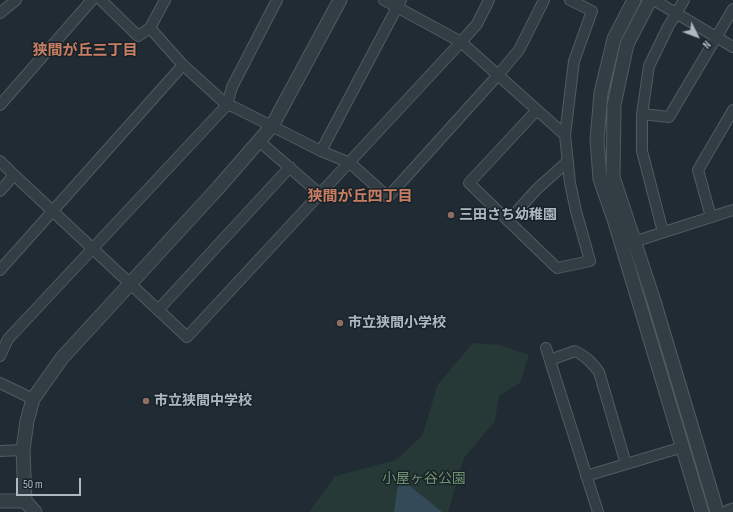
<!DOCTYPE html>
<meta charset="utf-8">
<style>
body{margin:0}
#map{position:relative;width:733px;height:512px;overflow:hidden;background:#202b33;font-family:"Sofia Sans Condensed",sans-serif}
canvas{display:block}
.north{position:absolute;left:677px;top:16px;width:40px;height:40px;-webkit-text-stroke:3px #192228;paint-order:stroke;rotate:132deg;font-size:11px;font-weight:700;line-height:16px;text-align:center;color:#adb8c1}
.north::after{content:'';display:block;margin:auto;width:14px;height:18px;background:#adb8c1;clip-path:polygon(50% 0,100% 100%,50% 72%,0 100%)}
.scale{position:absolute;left:16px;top:478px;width:65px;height:18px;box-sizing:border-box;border:2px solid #adb8c1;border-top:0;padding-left:5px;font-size:12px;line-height:14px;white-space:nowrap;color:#adb8c1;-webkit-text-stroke:3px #192228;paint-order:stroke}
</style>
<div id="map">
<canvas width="733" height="512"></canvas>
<div class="north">N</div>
<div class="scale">50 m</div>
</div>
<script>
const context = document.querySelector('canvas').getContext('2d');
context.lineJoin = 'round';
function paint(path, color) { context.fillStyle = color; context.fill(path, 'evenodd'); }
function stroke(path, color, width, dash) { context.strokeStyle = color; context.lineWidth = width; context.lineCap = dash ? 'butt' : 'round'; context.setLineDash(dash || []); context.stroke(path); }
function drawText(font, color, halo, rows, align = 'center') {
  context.font = font + ' "Sofia Sans Condensed","Noto Sans JP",sans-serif'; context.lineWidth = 3; context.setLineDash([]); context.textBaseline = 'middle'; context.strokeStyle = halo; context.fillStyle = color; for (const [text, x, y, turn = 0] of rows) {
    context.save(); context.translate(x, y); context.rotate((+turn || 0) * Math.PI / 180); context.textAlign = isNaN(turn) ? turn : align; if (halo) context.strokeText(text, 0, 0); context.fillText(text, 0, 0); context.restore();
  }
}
paint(new Path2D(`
 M473,343L500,345L529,355L520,383L499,396L495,421L464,458L448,512H309L335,476L396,460L422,436L438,384Z`), '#263936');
paint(new Path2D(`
 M399,477L442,512H394Z`), '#354a59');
const minor = new Path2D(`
 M101,0L138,36L150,28
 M165,0L150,28L183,65L227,105L232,87L277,0
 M384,0L461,42L565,135L570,183L576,211L590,261L557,268L469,183L537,110
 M654,0L733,47
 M0,13L16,0
 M0,105L92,0
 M642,114L669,117L733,9
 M565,135L574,61L592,11L570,0
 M259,141L320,194
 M321,151L401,0
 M0,161L13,174L187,337L461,42L477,24L489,0
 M0,191L14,175
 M711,217L698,170L733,110
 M508,221L537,189L568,161
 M663,232L642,151V114L649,66L668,27L684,0
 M627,244L733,210
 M0,270L183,65
 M158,310L290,167
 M546,348L598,512
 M0,356L8,339L227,105L234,107L321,151L350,163L388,197L498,75L519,50L544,0
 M550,360L575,351C587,357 591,362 599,372L626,464
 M0,383L33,399
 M0,451L23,450
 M586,476L683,447`);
const tertiary = new Path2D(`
 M634,0L614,39L601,93L597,140L600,179L614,219L702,512
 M650,0L627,44L614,105L613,177L653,298L704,468L717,512
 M0,501H25
 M35,512L25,501L23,450L27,421L33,399L62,358L218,188L272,126L340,0
 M728,512L733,510`);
stroke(minor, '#515b62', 12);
stroke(tertiary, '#515b62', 15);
stroke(minor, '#333d44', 10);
stroke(tertiary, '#333d44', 13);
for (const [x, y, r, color] of [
 [451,215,4,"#8d6e63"],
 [340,323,4,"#8d6e63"],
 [146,401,4,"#8d6e63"]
]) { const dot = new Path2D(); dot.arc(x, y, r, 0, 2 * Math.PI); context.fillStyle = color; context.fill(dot); stroke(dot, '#192228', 1.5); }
drawText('bold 14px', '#adb8c1', '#192228', [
 ["三田さち幼稚園",459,215],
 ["市立狭間小学校",348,323],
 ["市立狭間中学校",154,401]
], 'left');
drawText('14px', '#709471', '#192228', [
 ["小屋ヶ谷公園",424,479]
]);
drawText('bold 15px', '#c87e62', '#192228', [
 ["狭間が丘三丁目",85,51],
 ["狭間が丘四丁目",360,197]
]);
</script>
